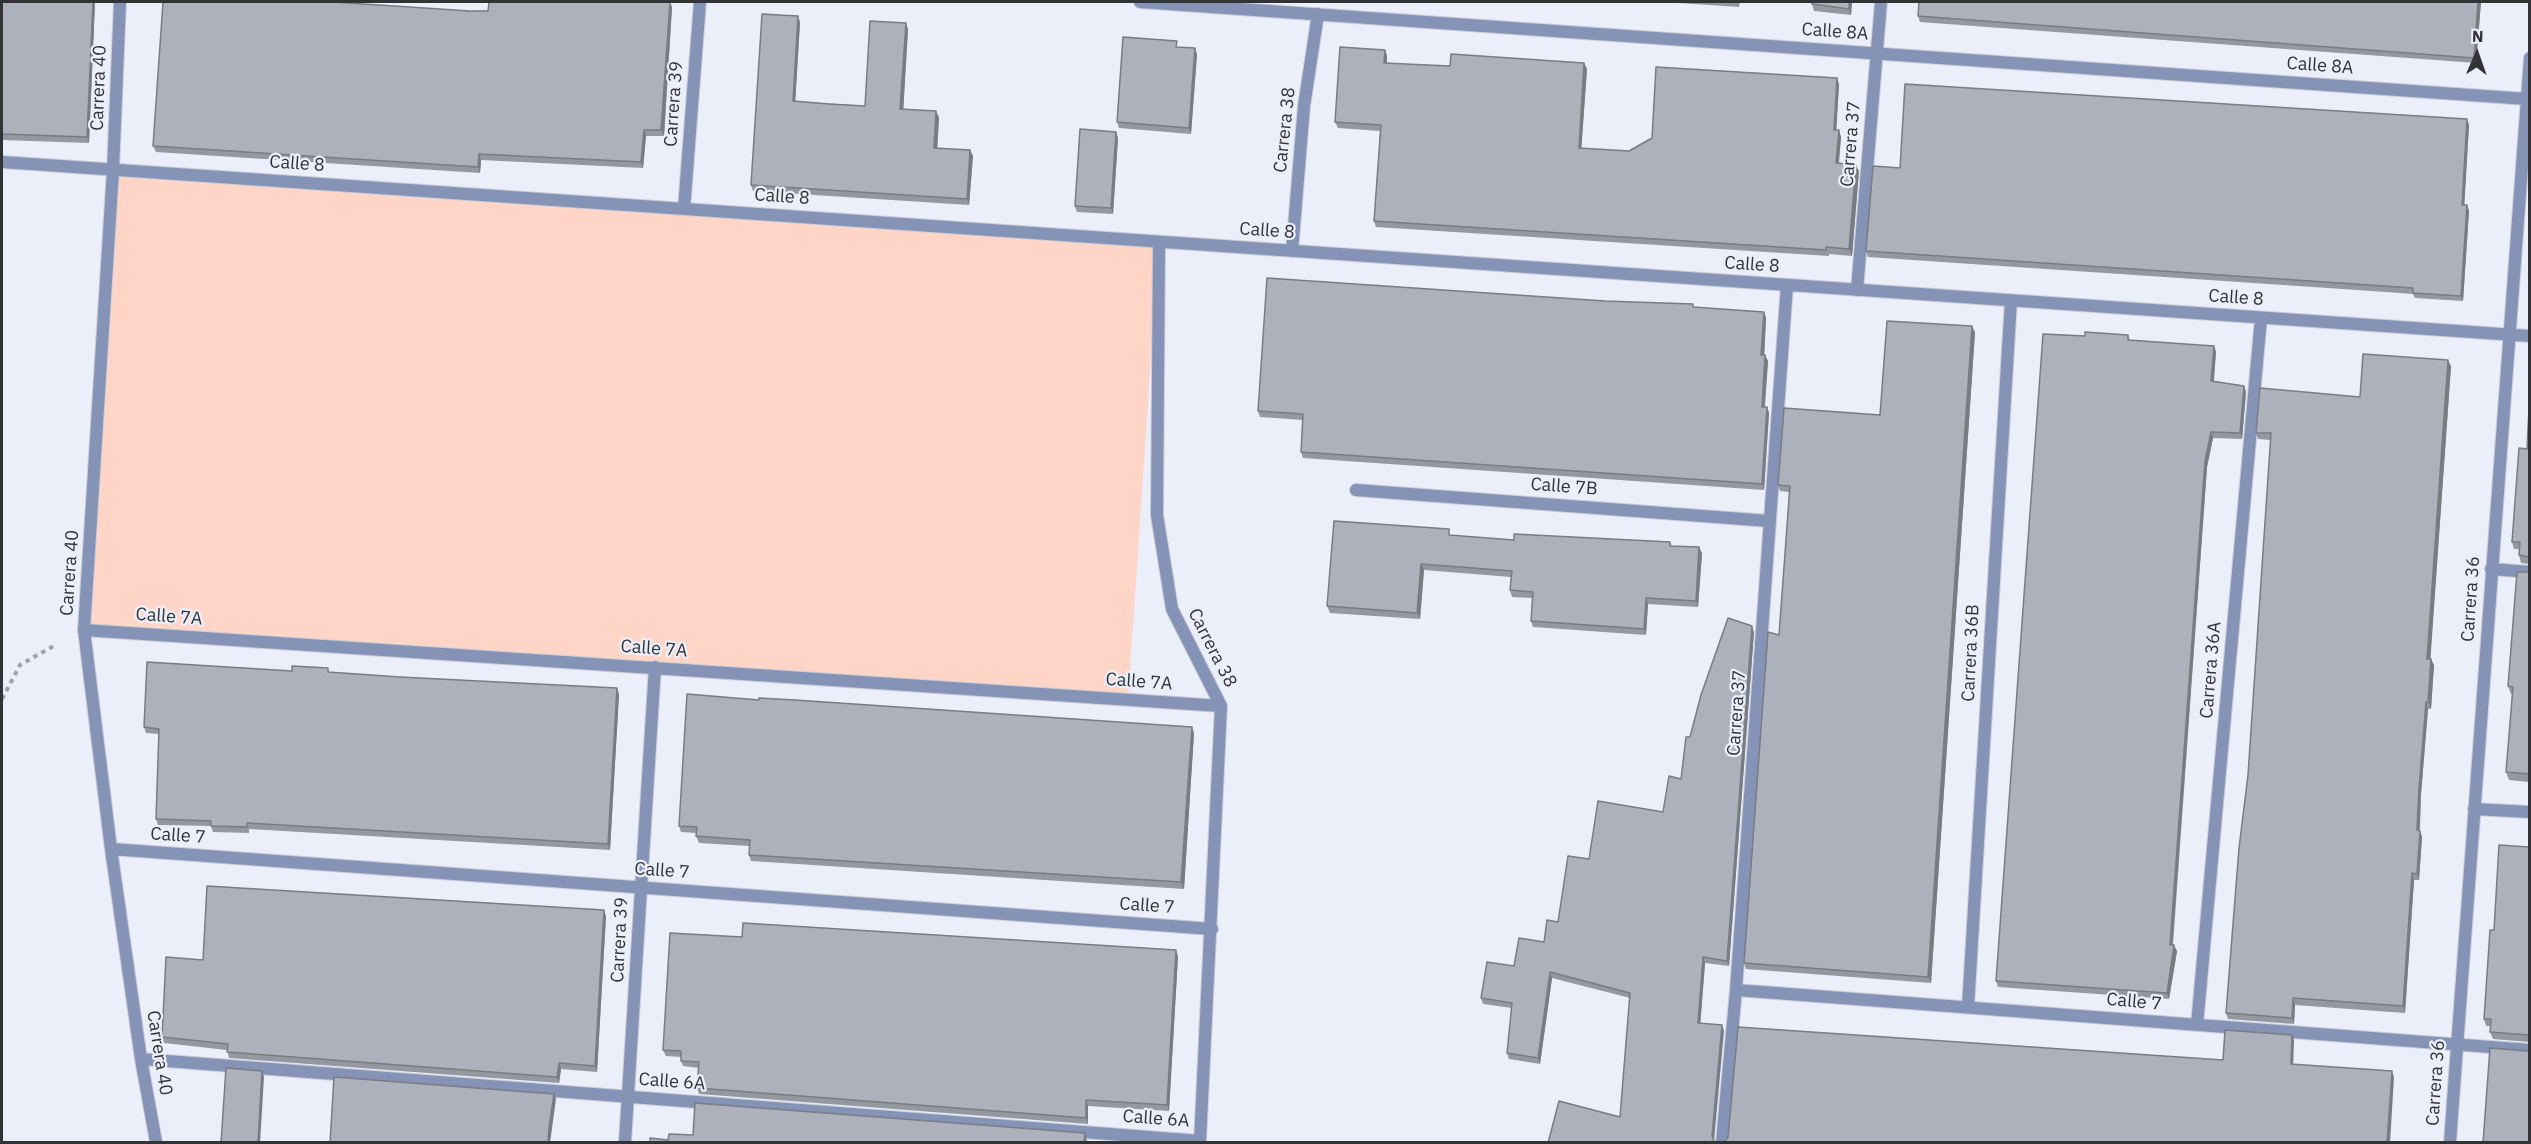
<!DOCTYPE html>
<style>
body{margin:0}
#map{position:relative;width:2531px;height:1144px;overflow:hidden;background:#ebeffa;font-family:"IBM Plex Sans",sans-serif}
canvas{display:block}
.frame{position:absolute;inset:0;border:3px solid #313337;pointer-events:none}
.north{position:absolute;left:2447px;top:24px;width:60px;height:60px;-webkit-text-stroke:4px #ebeffa;paint-order:stroke;rotate:2deg;font-size:16px;font-weight:700;line-height:24px;text-align:center;color:#313337}
.north::after{content:'';display:block;margin:auto;width:21px;height:27px;background:#313337;clip-path:polygon(50% 0,100% 100%,50% 72%,0 100%)}
</style>
<div id="map">
<canvas width="2531" height="1144"></canvas>
<div class="frame"></div>
<div class="north">N</div>
</div>
<script>
const context = document.querySelector('canvas').getContext('2d');
context.lineJoin = 'round';
function paint(path, color) { context.fillStyle = color; context.fill(path, 'evenodd'); }
function stroke(path, color, width, dash) { context.strokeStyle = color; context.lineWidth = width; context.lineCap = dash ? 'butt' : 'round'; context.setLineDash(dash || []); context.stroke(path); }
function drawText(font, color, halo, rows, align = 'center') {
  context.font = font + ' "IBM Plex Sans",sans-serif'; context.lineWidth = 4.5; context.setLineDash([]); context.textBaseline = 'middle'; context.strokeStyle = halo; context.fillStyle = color; for (const [text, x, y, turn = 0] of rows) {
    context.save(); context.translate(x, y); context.rotate((+turn || 0) * Math.PI / 180); context.textAlign = isNaN(turn) ? turn : align; if (halo) context.strokeText(text, 0, 0); context.fillText(text, 0, 0); context.restore();
  }
}
paint(new Path2D(`
 M113,170L1159,242L1128,699L84,630Z`), '#fed5c7');
const street = new Path2D(`
 M120,2L113,170L84,630L111,849L141,1059L156,1142
 M1140,2L2527,99
 M2,162L2530,336
 M684,209L700,2
 M1159,242L1157,515L1172,609L1221,706L1200,1142
 M1292,251L1304,106L1318,14
 M1857,290L1881,2
 M1356,490L1769,521
 M2491,569L2530,572
 M84,630L1221,706
 M2474,809L2530,812
 M111,849L1212,929
 M1736,990L2530,1050
 M1968,1007L2011,300
 M2197,1025L2261,318
 M141,1059L1200,1141
 M625,1142L655,667
 M1722,1142L1736,990L1787,285
 M2450,1142L2530,58`);
stroke(street, '#cacdd7', 14);
stroke(new Path2D(`
 M2,699L20,665L57,644`), '#9ea2aa', 4, [4.5, 4.5]);
stroke(street, '#8493b6', 12);
paint(new Path2D(`
 M2,2H95L89,143L2,140Z
 M1664,2H1740L1739,7Z
 M1812,2H1852L1851,15L1814,11L1812,4Z
 M1919,2H2481L2476,63L1920,22L1918,16Z
 M672,7L664,136H646L643,168L481,160L480,173L156,152L153,146L470,11Z
 M800,22L795,101L865,106L908,29L903,109L939,117L937,148L970,150L973,156L969,205L753,191L751,185Z
 M1179,47L1197,54L1191,134L1119,128L1117,122Z
 M1385,50L1387,56V63L1450,66L1584,63L1587,69L1581,148L1629,151L1839,84L1836,130L1841,137L1839,163L1859,171L1852,256L1829,254V256L1376,227L1374,221L1380,131L1338,128L1335,122Z
 M2467,119L2469,125L2464,205H2467L2469,211L2463,301L2415,298L2413,294L2372,291L1868,257L1866,251Z
 M1116,132L1118,138L1113,214L1077,212L1075,206Z
 M1694,308L1764,312L1766,318L1764,355H1765L1768,361L1765,407H1767L1769,413L1764,490L1303,458L1301,452L1303,420L1260,417L1258,411Z
 M1975,332L1931,983L1746,969L1744,963L1779,635L1789,492L1780,491L1778,485L1880,415Z
 M2128,335L2130,340L2214,346L2216,352L2214,381L2244,386L2246,392L2242,439L2213,438L2207,467L2173,945L2177,951L2169,999L1998,987L1996,981L2085,336Z
 M2451,366L2430,659L2434,665L2431,709H2428L2421,794L2420,831L2422,837L2419,880H2414L2405,1013L2295,1005L2294,1024L2228,1019L2226,1013L2248,775L2271,440L2258,439L2256,433Z
 M2529,409V564L2521,563L2519,555V549H2514L2512,542L2527,449Z
 M1451,536L1514,540L1670,542L1672,546L1702,553L1698,607L1648,604L1646,635L1533,627L1531,621L1532,598L1512,597L1510,590L1511,577L1424,570L1420,619L1330,613L1327,606Z
 M2529,572V782L2509,780L2506,772L2512,694H2511L2508,686Z
 M1754,632L1729,966L1705,963L1700,1023L1722,1025L1724,1031L1620,1117L1630,998L1552,978L1540,1064L1509,1059L1507,1053L1512,1008L1483,1004L1481,998L1514,966L1544,942L1558,922L1589,859L1663,812L1681,779L1690,737Z
 M292,671L330,672L619,694L610,850L249,829V833L213,832L211,826L158,825L156,819L159,734L146,733L144,727Z
 M759,700L1194,733L1184,889L751,861L749,855V846L699,843L696,836L697,833L681,832L679,826Z
 M2529,847V1042L2493,1039L2490,1032V1026H2486L2484,1019L2494,930Z
 M606,916L597,1072L561,1069L559,1083L229,1058L227,1050L164,1043L162,1037L203,960Z
 M742,937L1178,956L1169,1111L1088,1106V1124L699,1094L697,1088L699,1068L683,1066L681,1061V1057L666,1056L663,1050Z`), '#9498a1');
paint(new Path2D(`
 M93,2H95L89,143L87,137Z
 M670,2L672,7L664,136L661,130Z
 M1849,2H1852L1851,15L1849,9Z
 M2478,2H2481L2476,63L2474,58Z
 M798,16L800,22L795,107L793,101Z
 M906,23L908,29L903,115L900,109Z
 M1195,48L1197,54L1191,134L1189,128Z
 M1385,50L1387,56V69L1384,63Z
 M1584,63L1587,69L1581,154L1579,148Z
 M1837,78L1839,84L1836,136L1834,130Z
 M936,111L939,117L937,154L934,148Z
 M2467,119L2469,125L2464,211L2462,205Z
 M644,130L646,136L643,168L641,162Z
 M1839,130L1841,137L1838,169L1836,163Z
 M1116,132L1118,138L1113,214L1111,208Z
 M970,150L973,156L969,205L967,199Z
 M479,154L481,160L480,173L478,167Z
 M1856,165L1859,171L1852,256L1849,249Z
 M2467,205L2469,211L2463,301L2461,296Z
 M1764,312L1766,318L1764,361L1761,355Z
 M1972,326L1975,332L1931,983L1928,977Z
 M2214,346L2216,352L2213,387L2211,381Z
 M1765,355L1768,361L1764,413L1762,407Z
 M2448,360L2451,366L2430,665L2427,659Z
 M2244,386L2246,392L2242,439L2240,433Z
 M1767,407L1769,413L1764,490L1762,484Z
 M2211,432L2213,438L2207,467L2172,950L2170,945L2205,461Z
 M1699,547L1702,553L1698,607L1696,601Z
 M1421,564L1424,570L1420,619L1417,613Z
 M1646,598L1648,604L1646,635L1644,629Z
 M1752,626L1754,632L1729,966L1727,961Z
 M2431,659L2434,665L2431,709L2428,702Z
 M617,688L619,694L610,850L608,844Z
 M2426,702L2428,709L2421,794L2419,837L2417,830L2419,788Z
 M1192,727L1194,733L1184,889L1181,882Z
 M2420,831L2422,837L2419,880L2417,874Z
 M2412,873L2414,880L2405,1013L2403,1006Z
 M604,910L606,916L597,1072L595,1066Z
 M2174,945L2177,951L2169,999L2167,993Z
 M1176,950L1178,956L1169,1111L1167,1105Z
 M1703,957L1705,963L1700,1029L1698,1023Z
 M1550,972L1552,978L1540,1064L1538,1058Z
 M2293,998L2295,1005L2294,1024L2292,1018Z
 M1722,1025L1724,1031L1714,1141L1712,1136Z
 M2292,1035L2294,1040L2293,1070L2291,1064Z
 M559,1063L561,1069L559,1083L557,1077Z
 M262,1071L264,1077L260,1143H258Z
 M2392,1071L2394,1077L2390,1143H2387Z
 M554,1094L556,1099L550,1143H548L549,1127Z
 M1086,1100L1088,1106V1124L1086,1118Z
 M1085,1133L1087,1141V1143H1084Z`), '#787c83');
const building = new Path2D(`
 M2,2H93L87,137L2,134Z
 M163,2H333L470,11H488L489,2H670L661,130H644L641,162L479,154L478,167L153,146Z
 M1812,2H1849V9L1812,4Z
 M1919,2H2478L2474,58L1918,16Z
 M762,14L798,16L793,101L829,104L865,106L870,21L906,23L900,109L936,111L934,148L970,150L967,199L751,185Z
 M1123,37L1177,41L1176,47L1195,48L1189,128L1117,122Z
 M1340,47L1385,50L1384,63L1450,66L1451,54L1584,63L1579,148L1629,151L1652,138L1656,67L1837,78L1834,130H1839L1836,163L1856,165L1849,249L1826,247V250L1374,221L1381,125L1335,122Z
 M1905,84L2467,119L2462,205H2467L2461,296L2413,293V288L1866,251L1873,166L1900,168Z
 M1080,129L1116,132L1111,208L1075,206Z
 M1267,278L1605,301L1693,304V307L1764,312L1761,355H1765L1762,407H1767L1762,484L1301,452L1303,414L1258,411Z
 M1887,321L1972,326L1928,977L1744,963L1768,632L1779,635L1790,486L1778,485L1784,408L1880,415Z
 M2085,332L2128,335V340L2214,346L2211,381L2244,386L2240,433L2211,432L2205,461L2170,945H2174L2167,993L1996,981L2043,334L2085,336Z
 M2363,354L2448,360L2427,659H2431L2428,702H2426L2419,788L2417,830L2420,831L2417,874L2412,873L2403,1006L2293,998L2292,1018L2226,1013L2239,848L2248,775L2271,433H2256L2260,388L2360,397Z
 M2529,409V557L2519,555L2520,542H2512L2519,448L2527,449Z
 M1334,521L1449,529V535L1514,540V534L1670,542V546L1699,547L1696,601L1646,598L1644,629L1531,621L1533,592L1510,590L1512,571L1421,564L1417,613L1327,606Z
 M2517,572H2529V774L2506,772L2513,687L2508,686Z
 M1728,618L1752,626L1727,961L1703,957L1698,1023L1722,1025L1712,1136L1715,1143H1548L1559,1101L1620,1117L1630,993L1550,972L1538,1058L1507,1053L1512,1003L1481,998L1487,962L1514,966L1519,938L1544,942L1547,920L1558,922L1568,856L1589,859L1598,801L1663,812L1669,776L1681,779L1686,737H1690L1701,695Z
 M147,662L292,671V666L311,667L328,668V672L400,677L617,688L608,844L247,823V827L211,826V821L156,819L159,729L144,727Z
 M687,694L759,700V698L795,700L1192,727L1181,882L749,855L750,840L696,836L697,827L679,826Z
 M2499,845L2529,847V1035L2490,1032L2491,1019H2484L2490,930H2494Z
 M207,886L604,910L595,1066L559,1063L557,1077L227,1052L228,1044L162,1037L166,957L203,960Z
 M743,923L1176,950L1167,1105L1086,1100V1118L697,1088L699,1062L681,1061V1051L663,1050L670,933L742,937Z
 M1738,1027L2223,1060L2225,1030L2292,1035L2291,1064L2392,1071L2387,1143H1724L1728,1137Z
 M2490,1048L2527,1051L2529,1050V1143H2483Z
 M226,1068L262,1071L258,1143H221Z
 M334,1077L554,1094L549,1127L548,1143H330Z
 M695,1103L1085,1133L1084,1143H650V1138L668,1140L669,1134L693,1135Z`);
paint(building, '#acb1bb');
stroke(building, '#787c83', 1.5);
drawText('18px', '#313337', '#ebeffa', [
 ["Calle 8A",1835,32,4],
 ["Calle 8A",2320,66,4],
 ["Carrera 40",99,88,-88],
 ["Carrera 39",674,104,-86],
 ["Carrera 38",1285,130,-84],
 ["Carrera 37",1851,144,-85],
 ["Calle 8",297,164,4],
 ["Calle 8",782,197,4],
 ["Calle 8",1267,231,4],
 ["Calle 8",1752,265,4],
 ["Calle 8",2236,298,4],
 ["Calle 7B",1564,487,4],
 ["Carrera 40",70,573,-86],
 ["Carrera 36",2471,599,-86],
 ["Calle 7A",169,617,4],
 ["Carrera 38",1212,648,63],
 ["Calle 7A",654,649,4],
 ["Carrera 36B",1971,653,-87],
 ["Carrera 36A",2211,670,-85],
 ["Calle 7A",1139,682,4],
 ["Carrera 37",1737,713,-86],
 ["Calle 7",178,836,4],
 ["Calle 7",662,871,4],
 ["Calle 7",1147,906,4],
 ["Carrera 39",620,940,-87],
 ["Calle 7",2134,1002,5],
 ["Carrera 40",159,1053,81],
 ["Calle 6A",672,1082,4],
 ["Carrera 36",2436,1083,-86],
 ["Calle 6A",1156,1119,4]
]);
</script>
